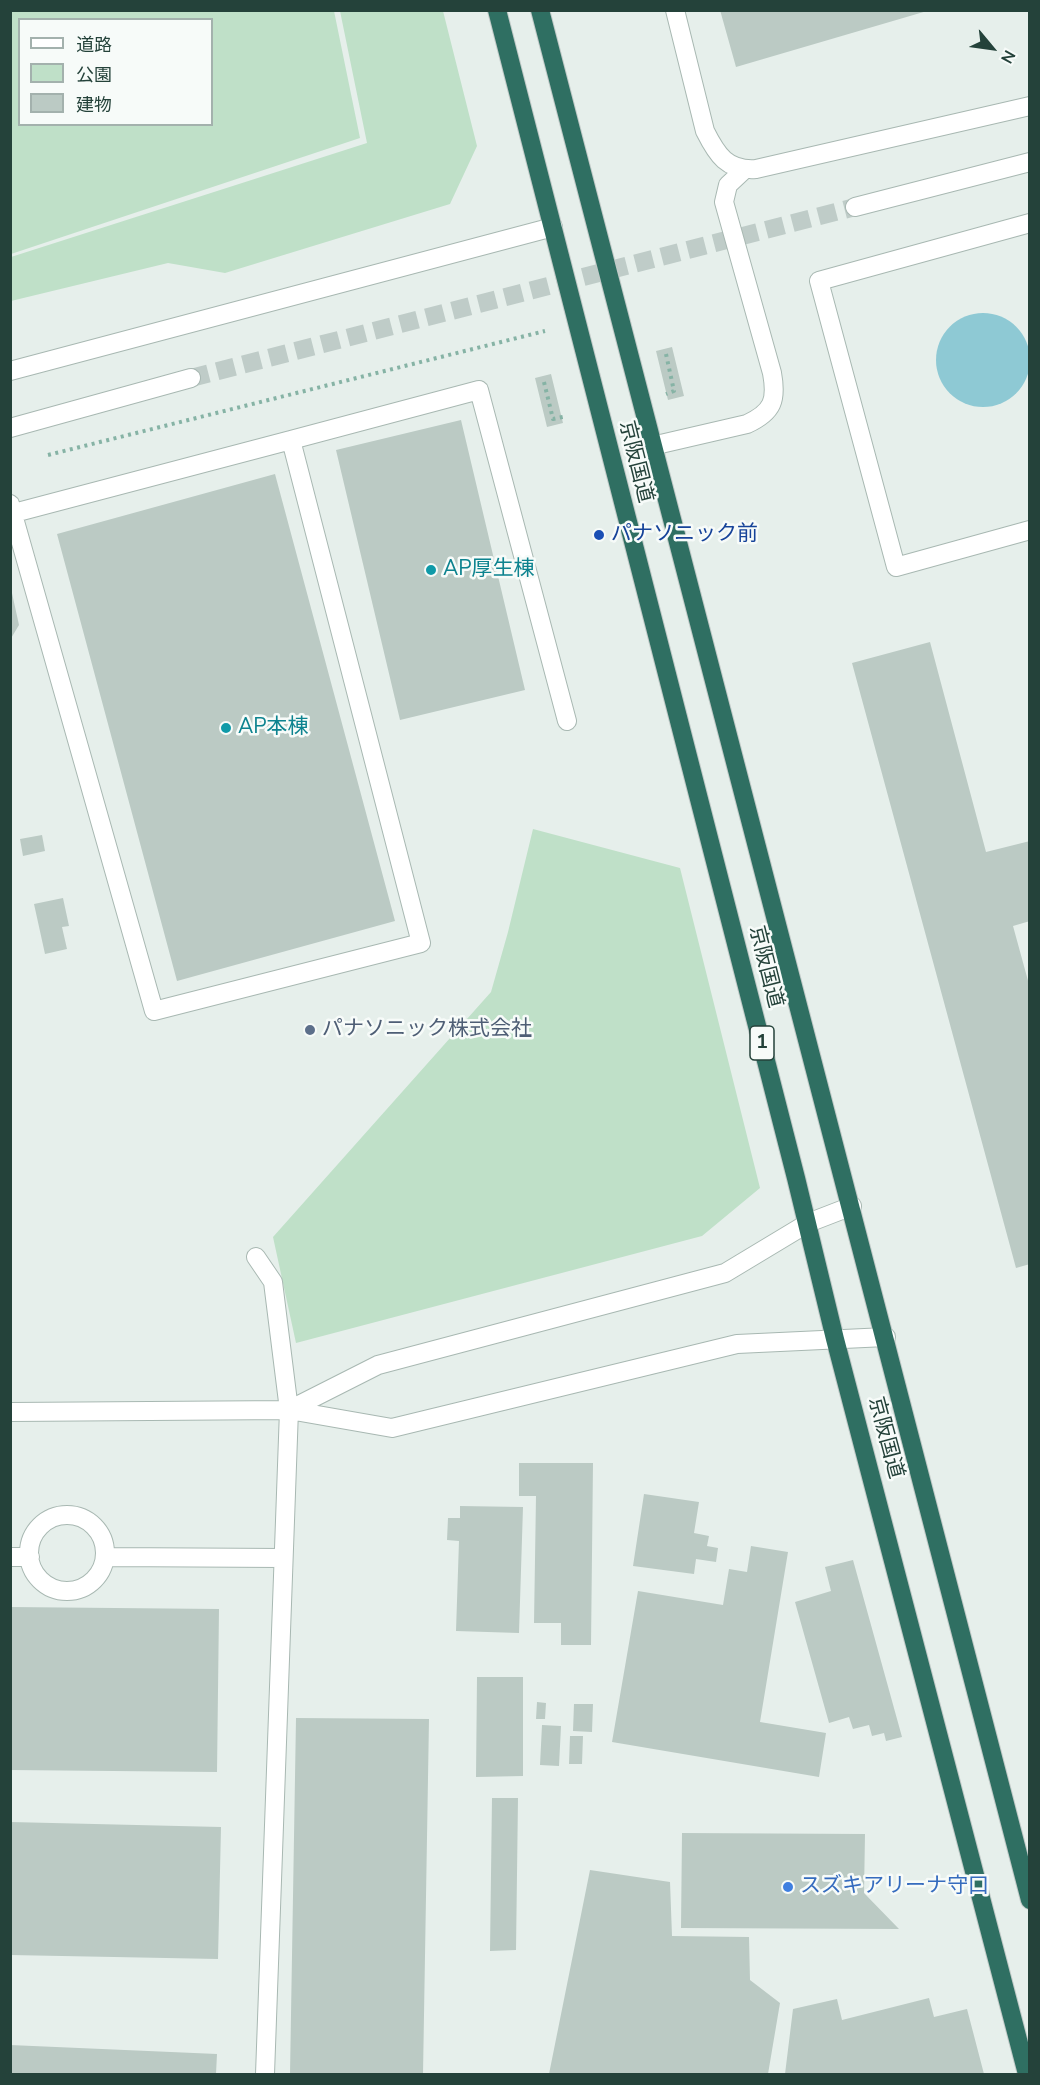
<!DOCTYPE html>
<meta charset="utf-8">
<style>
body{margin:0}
#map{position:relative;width:1040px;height:2085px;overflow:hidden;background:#e6efeb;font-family:"Nunito Sans","Noto Sans JP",sans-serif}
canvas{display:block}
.frame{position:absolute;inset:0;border:12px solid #24423a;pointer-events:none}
.legend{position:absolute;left:18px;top:18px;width:195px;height:108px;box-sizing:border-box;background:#f7fbf9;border:2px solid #a3b1ad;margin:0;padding:8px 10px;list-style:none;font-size:18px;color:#24423a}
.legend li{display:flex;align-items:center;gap:12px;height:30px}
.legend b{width:30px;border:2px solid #a3b1ad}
.north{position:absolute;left:962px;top:18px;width:60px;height:60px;-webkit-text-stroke:4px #f7fbf9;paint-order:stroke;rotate:119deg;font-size:16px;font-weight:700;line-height:24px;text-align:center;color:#24423a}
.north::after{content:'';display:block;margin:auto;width:21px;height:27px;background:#24423a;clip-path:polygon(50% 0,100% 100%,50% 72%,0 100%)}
</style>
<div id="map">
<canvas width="1040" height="2085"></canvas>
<div class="frame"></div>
<ul class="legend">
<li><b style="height:8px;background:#fff"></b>道路</li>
<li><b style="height:16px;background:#bfe0c8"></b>公園</li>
<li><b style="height:16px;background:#bbcac4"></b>建物</li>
</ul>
<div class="north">N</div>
</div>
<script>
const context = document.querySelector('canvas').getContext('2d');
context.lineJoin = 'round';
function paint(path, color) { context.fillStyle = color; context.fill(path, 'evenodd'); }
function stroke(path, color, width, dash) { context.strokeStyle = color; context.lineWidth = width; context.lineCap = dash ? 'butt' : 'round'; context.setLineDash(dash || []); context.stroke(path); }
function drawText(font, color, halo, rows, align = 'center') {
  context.font = font + ' "Nunito Sans","Noto Sans JP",sans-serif'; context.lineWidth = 5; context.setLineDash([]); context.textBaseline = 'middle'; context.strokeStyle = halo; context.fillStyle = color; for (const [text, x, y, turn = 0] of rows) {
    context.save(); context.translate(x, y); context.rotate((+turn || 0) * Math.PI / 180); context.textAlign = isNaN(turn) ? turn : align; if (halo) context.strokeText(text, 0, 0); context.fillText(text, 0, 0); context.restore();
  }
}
paint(new Path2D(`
 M10,11H334L360,138L11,254ZM20,20H212V124H20Z
 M340,11H443L477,146L450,204L225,273L168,263L11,301V257L367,143Z
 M533,829L680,868L760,1188L702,1236L296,1343L273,1237L491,992L508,932Z`), '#bfe0c8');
paint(new Path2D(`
 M936 360a47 47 0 1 1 94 0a47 47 0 1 1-94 0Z`), '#8ec9d4');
paint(new Path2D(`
 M720,10H927V11L736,67Z
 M672,347L684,396L668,400L656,351Z
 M551,374L563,423L547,427L535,378Z
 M461,420L525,690L400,720L336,450Z
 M275,474L395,921L177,981L57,534Z
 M10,584L19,625L10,640Z
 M930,642L986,852L1030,841V921L1013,926L1030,988V1264L1016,1268L852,663Z
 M42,835L45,851L23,856L20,839Z
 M63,898L69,926L62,927L67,949L45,954L34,904Z
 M519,1463H593L591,1645H561V1623H534L536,1496H519Z
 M644,1494L699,1502L694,1533L709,1536L707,1546L718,1548L716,1562L696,1559L694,1574L633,1566Z
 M460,1506L523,1507L519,1633L456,1631L459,1541L447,1540L448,1518H460Z
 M751,1546L788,1552L760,1722L826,1733L819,1777L612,1742L638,1591L723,1605L729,1569L747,1572Z
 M853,1560L902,1737L886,1741L884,1733L872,1736L869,1725L853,1729L849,1717L829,1723L795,1602L831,1591L825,1567Z
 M10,1607L219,1609L217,1772L10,1770Z
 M477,1677H523V1776L476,1777Z
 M537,1702L546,1703L545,1719H536Z
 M574,1704H593L592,1732L573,1731Z
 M296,1718L429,1719L423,2074H290Z
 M542,1725L561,1726L559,1766L540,1765Z
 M570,1736H583L582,1764H569Z
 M492,1798H518L516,1950L490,1951Z
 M10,1822L221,1827L218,1959L10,1955Z
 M682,1833L865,1834L864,1893L899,1929L681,1928Z
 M590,1870L670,1882L672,1936L749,1937L750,1980L780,2003L768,2074H549Z
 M929,1998L934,2017L967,2009L984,2074H785L793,2009L837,1999L842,2020Z
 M10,2045L217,2054L216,2074H10Z`), '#bbcac4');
stroke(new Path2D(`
 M191,378L855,207`), '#bfccc8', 18, [18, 9]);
const minor = new Path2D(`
 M675,10L705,131C717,155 727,171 756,169L1030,106
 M855,207L1030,162
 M1030,223L819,281L896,567L1030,530
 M10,371L553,227
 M10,428L191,378
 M291,440L479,390L567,721
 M652,446L747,424C773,412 777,400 772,373L724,202L728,185L744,170
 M10,504L154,1011L421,943L291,440L14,513
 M256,1257L273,1282L289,1410L265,2074
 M289,1410L378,1365L725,1273L808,1223L852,1206
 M10,1412L289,1410L392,1428L737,1344L886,1337
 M29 1553a38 38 0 1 1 76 0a38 38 0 1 1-76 0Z
 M10,1557H30
 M105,1557L283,1558`);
const highway = new Path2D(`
 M497,10L796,1178L835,1339L1027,2074
 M540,10C702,641 869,1270 1030,1900`);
stroke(minor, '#a8b8b2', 20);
stroke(highway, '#c2cac8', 20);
stroke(new Path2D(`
 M666,354L674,391L666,394
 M544,382L553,419L567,416
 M48,455L545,331`), '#86b3a5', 4, [3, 4.5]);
stroke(minor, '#fff', 18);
stroke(highway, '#2f6f62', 18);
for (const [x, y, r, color] of [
 [599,535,6,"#1a4fb4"],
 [431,570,6,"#0f9aa8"],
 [226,728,6,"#0f9aa8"],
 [310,1030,6,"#5c6f8a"],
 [788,1887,6,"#3f7fe0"]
]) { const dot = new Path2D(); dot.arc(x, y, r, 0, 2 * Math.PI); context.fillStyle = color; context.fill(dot); stroke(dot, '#f7fbf9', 2); }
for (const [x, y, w] of [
 [762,1043,24]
]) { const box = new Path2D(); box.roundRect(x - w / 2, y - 17, w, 34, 4.5); context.fillStyle = '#f7fbf9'; context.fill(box); stroke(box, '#24423a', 1.5); }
drawText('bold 20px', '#24423a', null, [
 ["1",762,1043]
]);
drawText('21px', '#24423a', '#f7fbf9', [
 ["京阪国道",635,462,76],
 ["京阪国道",765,967,76],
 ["京阪国道",885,1438,75]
]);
drawText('21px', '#164399', '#f7fbf9', [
 ["パナソニック前",611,535]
], 'left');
drawText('21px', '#0d838f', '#f7fbf9', [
 ["AP厚生棟",443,570],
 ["AP本棟",238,728]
], 'left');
drawText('21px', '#4e5e75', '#f7fbf9', [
 ["パナソニック株式会社",322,1030]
], 'left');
drawText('21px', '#366cbe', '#f7fbf9', [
 ["スズキアリーナ守口",800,1887]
], 'left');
</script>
